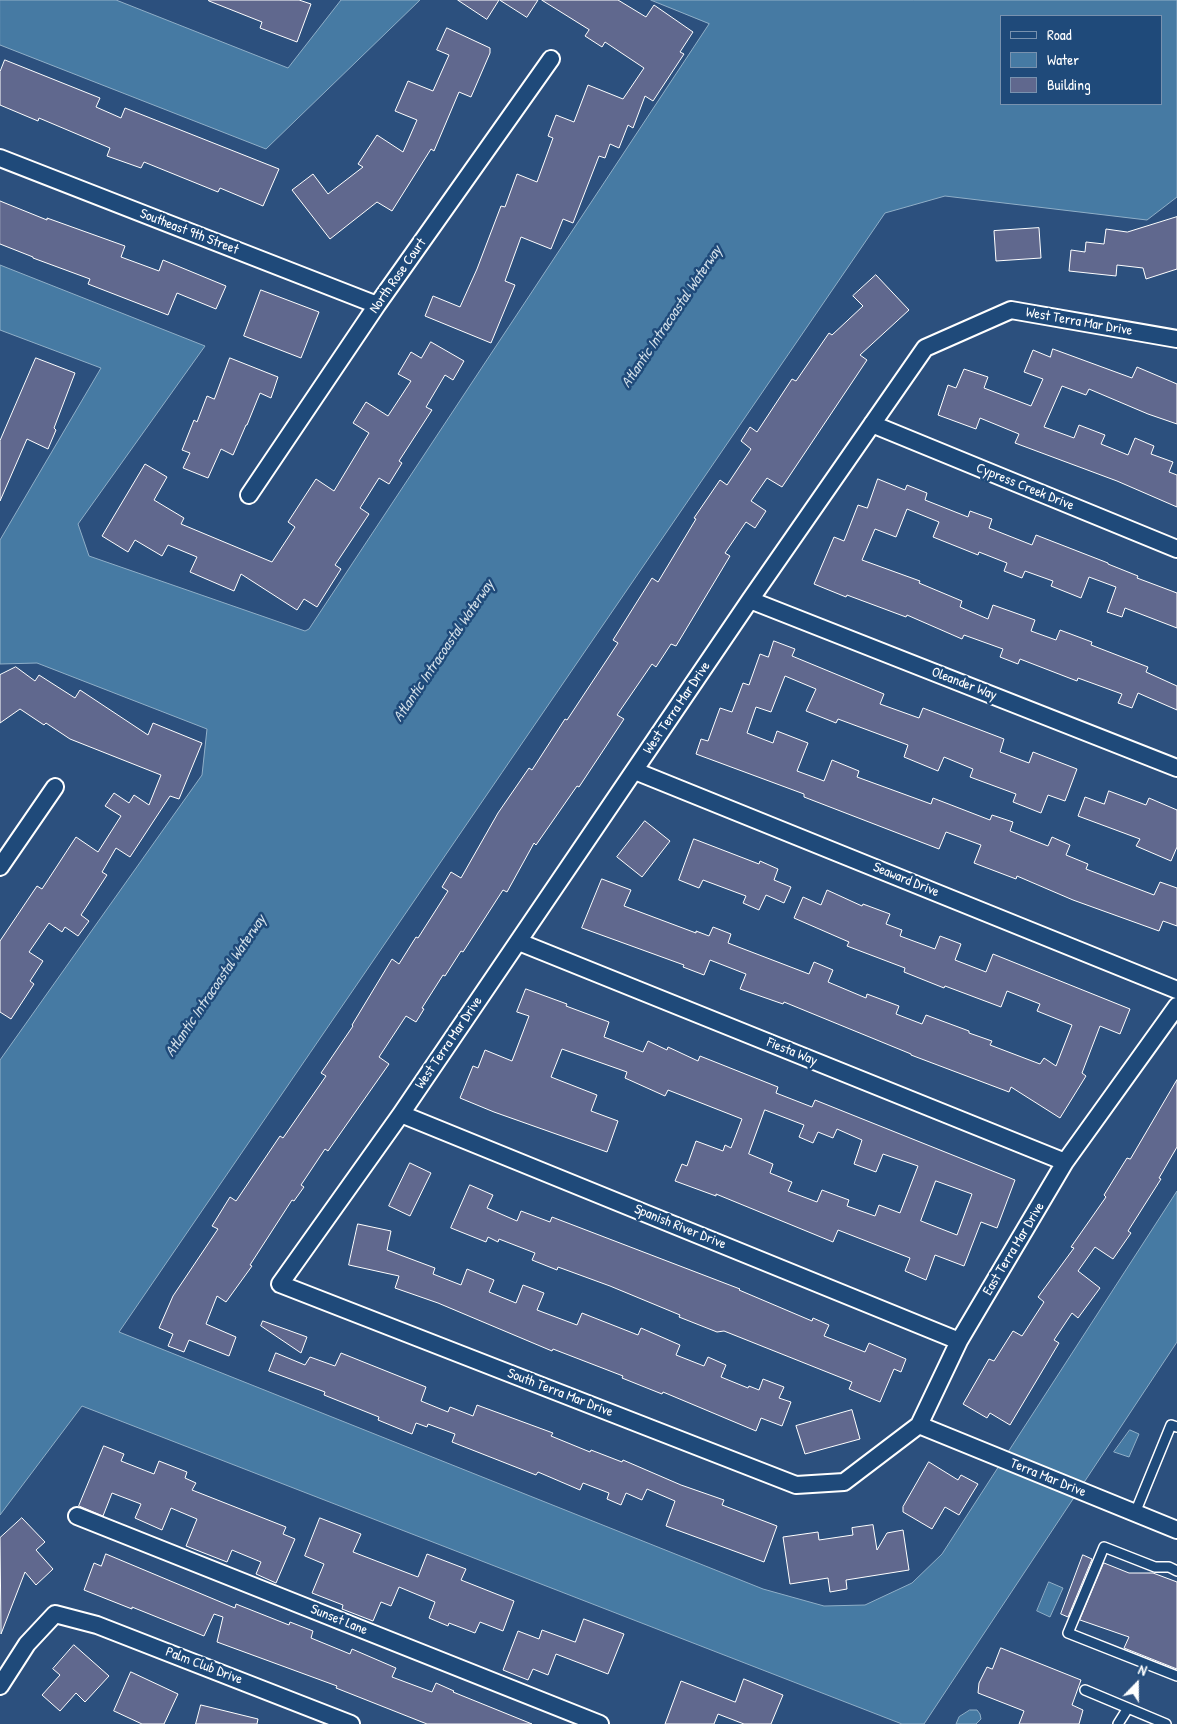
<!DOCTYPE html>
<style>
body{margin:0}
#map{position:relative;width:1177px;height:1724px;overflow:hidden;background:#2c507e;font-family:"Patrick Hand",sans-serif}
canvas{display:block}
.legend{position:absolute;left:1000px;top:15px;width:162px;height:90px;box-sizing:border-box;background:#1f4a7a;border:1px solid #7992af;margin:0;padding:6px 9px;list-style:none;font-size:15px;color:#fff}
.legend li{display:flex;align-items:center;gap:10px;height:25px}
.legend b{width:25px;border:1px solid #7992af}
.north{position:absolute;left:1112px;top:1659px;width:50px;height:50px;-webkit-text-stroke:4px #1f4a7a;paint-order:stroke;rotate:22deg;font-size:14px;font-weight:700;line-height:20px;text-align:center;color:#fff}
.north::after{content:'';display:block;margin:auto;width:18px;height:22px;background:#fff;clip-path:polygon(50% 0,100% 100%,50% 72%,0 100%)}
</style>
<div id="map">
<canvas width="1177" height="1724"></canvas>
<ul class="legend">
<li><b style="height:6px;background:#1f4a7a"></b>Road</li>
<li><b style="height:14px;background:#467aa3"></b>Water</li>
<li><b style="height:14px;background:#60688e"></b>Building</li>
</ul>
<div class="north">N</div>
</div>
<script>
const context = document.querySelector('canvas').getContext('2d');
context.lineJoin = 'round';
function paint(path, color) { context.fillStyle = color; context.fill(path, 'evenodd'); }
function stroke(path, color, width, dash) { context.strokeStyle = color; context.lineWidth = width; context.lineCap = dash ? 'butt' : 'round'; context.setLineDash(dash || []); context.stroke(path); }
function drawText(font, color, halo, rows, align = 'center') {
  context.font = font + ' "Patrick Hand",sans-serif'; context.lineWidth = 5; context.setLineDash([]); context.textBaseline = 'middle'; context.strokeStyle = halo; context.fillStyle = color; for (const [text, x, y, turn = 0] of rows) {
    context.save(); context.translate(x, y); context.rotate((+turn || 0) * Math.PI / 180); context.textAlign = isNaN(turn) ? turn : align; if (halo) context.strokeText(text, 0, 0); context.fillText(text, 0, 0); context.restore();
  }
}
const water = new Path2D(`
 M0,0H116L288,68L341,0H420L266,149L0,45Z
 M651,0H1177V197L1147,220L945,196L885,213L119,1332L763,1589L824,1606L865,1605L912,1583L942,1554L1177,1191V1342L924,1724H902L82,1406L0,1515V1060L202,775L207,729L37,663L0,664V540L101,368L0,330V265L205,346L78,524L89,556L305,631L309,629L709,24ZM1001,16H1161V104H1001Z
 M1130,1430L1139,1434L1129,1457L1114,1452Z
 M1049,1582L1063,1588L1050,1617L1037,1611Z
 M970,1710H977L980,1714L981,1719L976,1724H956L959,1717Z`);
paint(water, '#467aa3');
stroke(water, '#90afc8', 1);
const building = new Path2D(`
 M209,0H299L311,4L297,42L260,28L262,22L209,1Z
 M458,0H499L487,19Z
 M500,0H538L527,17Z
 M542,0H618L646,17L654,5L693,32L680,52L684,54L653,101L645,96L633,128L628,125L619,148L610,144L605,158L599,156L573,223L563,219L551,249L521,237L505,281L515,285L491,343L425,316L433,296L460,307L477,269L501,206L505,207L517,174L537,182L553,138L548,136L556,115L574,122L588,85L623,99L644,68L605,42L602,47L585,36L589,30Z
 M447,28L490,48V53L471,97L459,92L434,151L431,149L392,211L377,202L330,239L292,190L313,174L328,194L363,167L358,164L377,135L403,152L417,120L395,111L408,81L433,91L449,55L437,50Z
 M5,60L100,98L96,107L121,118L125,108L279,169L263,206L220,188L218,192L144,162L141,168L107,156L110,148L39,118L38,121L0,105V72Z
 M0,201L47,220V218L125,246L121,257L159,271L163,260L226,286L216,309L177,293L168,315L88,284L90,279L33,258V257L0,244Z
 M1177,217V269L1146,279L1143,268L1117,265L1116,276L1069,271L1071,250L1085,252L1086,242L1104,244L1106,229L1127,232Z
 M1039,228L1041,258L996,261L994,231Z
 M876,275L909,310L860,355L867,360L782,487L767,478L751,501L766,511L755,528L746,522L725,553L730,556L676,646L671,644L656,667L652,664L617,715L624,719L579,787L577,786L536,845L534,843L507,892L503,890L463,952L461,951L445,976L443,975L422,1008L424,1009L416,1022L406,1016L379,1057L389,1064L328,1151L325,1149L301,1185L304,1187L294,1201L292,1200L250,1265L252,1266L226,1302L217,1296L206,1324L236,1337L229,1356L189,1340L184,1352L168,1346L173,1334L159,1328L173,1296L218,1229L212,1226L230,1197L236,1201L280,1136L283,1138L326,1076L321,1073L353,1026L352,1025L392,959L399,964L416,937L418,938L448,891L442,887L451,872L461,878L498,813L529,768L532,770L565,719L567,720L618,643L613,640L652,578L658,582L696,519L694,518L720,480L727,485L751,449L741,441L750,427L757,432L792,379L796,381L829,333L832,335L863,306L853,296Z
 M261,290L319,312L301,358L244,336Z
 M431,342L464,361L453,380L445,375L426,407L432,410L399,461L402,463L389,484L379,478L360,508L369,514L335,565L341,569L317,607L304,599L297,610L241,574L234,591L190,572L197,557L168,545L162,556L135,540L128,552L102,536L145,464L167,477L154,500L184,518L181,524L272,562L295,527L288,522L316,479L334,491L369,433L353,423L366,402L388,416L411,381L398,374L411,352L421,358Z
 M1053,349L1132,378L1137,367L1177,384V424L1148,414L1089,389L1086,395L1062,386L1044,427L1074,438L1079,425L1105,435L1101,444L1128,455L1135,438L1154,446L1151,454L1173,462L1169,472L1177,475V507L1117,481L1015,443L1019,434L980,418L976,429L938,415L948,385L956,388L964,369L988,377L984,388L1031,406L1043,379L1024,372L1033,350L1050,357Z
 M36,358L75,373L54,428L56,430L48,449L27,439L0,501V441Z
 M230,358L278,377L271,398L260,393L247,425H246L233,455L221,449L208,478L183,468L190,453L182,450L194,420L197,422L207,396L214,399Z
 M878,479L905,490L907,485L927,493L925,500L968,517L970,511L992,519L989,528L1032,545L1036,535L1108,563V564L1138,576L1137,578L1177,593V628L1125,608L1122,617L1107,612L1116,587L1089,577L1081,598L1051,586L1053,581L1025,571L1022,578L1004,571L1007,563L979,552L978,555L933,537L939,522L907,509L896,537L875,529L862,560L920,581L919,583L962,601L960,607L988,619L993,605L1035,620L1031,631L1056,640L1060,630L1092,642L1091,645L1148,667L1146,672L1177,686V710L1138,693L1132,708L1118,703L1122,694L1078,678L1077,681L1020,659L1018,664L1000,657L1003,649L964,635L962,639L907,615L906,617L847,595L846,597L814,584L834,537L844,541L858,505L867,508Z
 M774,641L795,649L792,656L884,694L880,704L919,718L923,708L1004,739L1000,752L1029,763L1033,752L1077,769L1065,801L1048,795L1041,813L1013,802L1016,794L970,777L973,769L944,757L938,771L904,757L908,745L838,719L836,723L806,711L816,689L785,676L771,712L756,707L747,733L773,743L777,731L808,743L797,771L824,781L832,760L859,771L857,777L931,804L933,798L990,820L992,815L1013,822L1010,831L1048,846L1052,837L1070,845L1066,855L1088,864L1086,869L1154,895L1160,882L1177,888V926L1163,921L1159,931L1073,900L1017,876L1016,879L974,863L981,845L946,832L939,849L804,797V794L696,754L701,739L708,741L720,708L732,712L743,683L749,685L760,654L768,657Z
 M16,667L35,681L39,675L75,698L80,690L148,735L153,723L202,743L179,799L170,796L130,857L116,848L102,872L107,875L81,915L89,921L78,936L65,927L62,932L49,923L29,952L43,961L30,981L34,984L11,1019L0,1012V941L37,886L42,889L76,837L98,852L121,816L105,806L114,793L129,803L134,795L149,805L161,775L70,739L46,723L44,725L20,709L0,723V675Z
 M1109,791L1146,805L1149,798L1177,810V847L1171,861L1136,846L1140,839L1078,816L1085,797L1104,804Z
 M645,821L670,841L642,877L617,857Z
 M694,839L759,864L760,861L778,869L774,880L791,887L784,903L766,895L759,910L743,903L746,896L703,880L699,888L679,880Z
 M602,879L631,890L624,906L696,933V931L709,936L713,927L731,934L728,943L809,974L814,962L833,970L828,982L866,998L867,994L899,1006L896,1014L922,1024L926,1015L969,1031V1033L992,1041L990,1045L1040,1064L1044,1058L1056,1066L1072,1025L1037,1011L1040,1004L1007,991L1001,1007L945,986L944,988L904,972L905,968L847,946L849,942L794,918L803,897L821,905L827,890L862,906L863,904L890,914L886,924L902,930L900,936L935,949L940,936L961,944L955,960L986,972L993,954L1130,1009L1120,1034L1100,1026L1082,1073L1086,1076L1060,1118L1011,1087L1009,1092L911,1055V1054L784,1002L783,1004L740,989L746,974L710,960L704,975L683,967L684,965L582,928Z
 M526,989L567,1004L566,1006L609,1022L604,1037L643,1052L648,1041L667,1050L668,1047L698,1061L700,1056L778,1087L776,1093L812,1107L815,1100L1015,1180L997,1228L981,1222L964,1266L935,1255L926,1280L905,1271L910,1258L838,1230L833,1242L716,1194V1196L675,1181L682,1164L687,1166L696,1141L723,1151L725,1145L731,1148L742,1119L668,1090L665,1096L625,1078L627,1072L562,1049L551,1077L597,1095L591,1111L618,1121L607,1152L494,1112L460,1098L473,1066L478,1068L485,1050L512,1061L529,1016L517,1012ZM765,1110L804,1125L799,1137L813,1143L818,1132L833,1138L837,1129L862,1140L854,1164L876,1172L883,1154L918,1166L900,1213L879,1205L875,1216L847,1206L849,1200L822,1190L817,1202L788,1191L792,1182L770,1173L773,1164L749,1154ZM936,1181L972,1194L957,1235L921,1221Z
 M1177,1080V1147L1159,1178L1161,1179L1128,1231L1131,1233L1113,1259L1095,1247L1078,1271L1100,1288L1078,1318L1072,1313L1054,1340L1059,1343L1010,1425L990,1413L987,1418L963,1404L989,1359L994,1361L1013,1331L1022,1336L1044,1302L1038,1297L1074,1248L1071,1247L1106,1197L1104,1195L1127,1158L1130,1159Z
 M410,1163L431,1173L410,1216L389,1206Z
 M470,1185L493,1195L487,1208L517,1221L521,1211L550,1222L552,1217L740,1289L739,1290L812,1321L813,1318L829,1325L824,1336L865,1352L869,1343L906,1359L901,1372L894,1369L880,1402L849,1389L852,1382L724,1331L717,1332L679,1317L680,1315L610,1286L558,1267L557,1270L532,1260L535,1253L499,1239L498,1242L488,1237L486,1242L451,1228Z
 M358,1224L391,1231L387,1250L435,1268L433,1274L461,1285L467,1269L494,1280L489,1292L516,1303L523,1285L544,1293L537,1310L577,1325L582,1313L638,1335L641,1328L680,1345L676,1355L704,1366L708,1357L726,1365L721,1377L748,1388L749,1386L759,1390L763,1379L784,1387L779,1398L791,1402L782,1426L761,1418L756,1431L663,1392L662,1394L622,1378L623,1376L553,1349L552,1351L438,1303L395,1288L399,1276L349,1265Z
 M263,1321L307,1337L301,1353L261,1326Z
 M276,1353L305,1365L310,1357L335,1366L341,1353L426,1387L421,1401L448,1412L450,1407L473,1416L477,1405L553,1433L551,1436L590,1452L591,1450L622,1462L623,1460L681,1485L724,1500L722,1505L777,1526L764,1562L666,1526L675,1501L647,1489L642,1500L626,1493L621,1505L607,1499L609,1493L583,1483L580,1490L538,1472L536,1475L452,1442L455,1434L428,1424L427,1427L416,1423L412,1434L378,1420L379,1417L324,1395L325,1392L269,1371Z
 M852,1410L860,1439L805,1454L796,1426Z
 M104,1446L124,1454L121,1461L154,1474L159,1461L187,1472L185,1478L196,1483L192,1490L286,1527L283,1534L295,1539L276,1583L256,1574L261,1562L232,1550L227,1562L186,1546L197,1519L171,1508L162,1530L135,1518L141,1504L112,1493L103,1516L79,1506Z
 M929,1462L958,1480L961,1475L978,1484L959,1515L945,1507L932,1529L903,1512V1507Z
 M22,1518L45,1542L36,1550L53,1569L36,1585L25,1572L1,1634L0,1538Z
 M320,1518L361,1534L353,1552L418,1577L427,1554L466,1569L461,1580L514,1601L503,1631L480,1622L475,1633L449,1623L448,1626L429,1618L435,1602L399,1587L391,1606L381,1602L373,1621L342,1609L343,1605L312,1593L324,1564L305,1556Z
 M873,1525L877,1550L887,1533L903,1530L909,1570L846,1580L847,1589L830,1592L828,1578L790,1584L783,1537L818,1532L819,1540L853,1535L852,1528Z
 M106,1554L235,1608L236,1604L289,1625L290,1622L313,1631L311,1638L350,1654L352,1649L396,1668L392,1677L432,1692L436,1683L454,1691L453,1692L532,1724H427L336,1688L337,1686L217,1642L223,1617L214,1614L204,1636L132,1607V1609L84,1590L94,1563L101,1566Z
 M1083,1555L1092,1559L1068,1617L1061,1614Z
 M1104,1563L1129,1573H1153L1177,1582V1669L1124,1648L1129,1637L1080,1620Z
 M584,1619L624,1634L608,1674L556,1654L548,1675L533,1669L528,1680L503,1670L518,1631L539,1639L542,1630L575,1642Z
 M74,1645L109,1676L85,1702L76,1693L60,1711L42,1695L60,1675L53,1669Z
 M1001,1648L1081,1680L1072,1705L1083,1710L1079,1724H1019L1024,1711L978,1693L979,1683L987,1667L992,1669Z
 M131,1672L178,1694L164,1724H142L114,1711Z
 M744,1679L783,1695L771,1724H744L718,1714L714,1724H665L681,1681L735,1702Z
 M201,1705L258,1719L257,1724H196Z`);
paint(building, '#60688e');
stroke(building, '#fff', 1);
const service = new Path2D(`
 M1135,1513L1171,1425L1177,1427
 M1177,1571L1169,1567H1155L1104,1547L1068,1633L1177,1676
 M1085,1690L1166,1724
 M1118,1724L1128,1708`);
const minor = new Path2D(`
 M0,158L377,305
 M1177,339L1011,310L925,348L750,600L401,1114L280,1284L796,1485L844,1482L919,1425L959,1341L1065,1162L1177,1006
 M872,424L1177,549
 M249,495L377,305L551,59
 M750,600L1177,768
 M635,771L1177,990
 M0,867L55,787
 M519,942L1065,1162
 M401,1114L959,1341
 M919,1425L1177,1530
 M77,1516L600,1724
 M0,1686L27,1644L55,1614L97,1625L351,1724`);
stroke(service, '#fff', 12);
stroke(minor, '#fff', 20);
stroke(service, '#1f4a7a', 9);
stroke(minor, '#1f4a7a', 16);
drawText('14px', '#fff', '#1f4a7a', [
 ["Southeast 9th Street",189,232,21],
 ["North Rose Court",398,276,-55],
 ["West Terra Mar Drive",1079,322,10],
 ["Cypress Creek Drive",1025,487,22],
 ["Oleander Way",964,684,21],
 ["West Terra Mar Drive",677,708,-56],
 ["Seaward Drive",906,880,22],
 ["West Terra Mar Drive",449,1043,-56],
 ["Fiesta Way",792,1052,22],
 ["Spanish River Drive",680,1227,22],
 ["East Terra Mar Drive",1014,1249,-59],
 ["South Terra Mar Drive",560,1393,21],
 ["Terra Mar Drive",1048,1478,22],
 ["Sunset Lane",339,1620,22],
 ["Palm Club Drive",204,1666,21]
]);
drawText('italic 15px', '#d1dee8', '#1f4a7a', [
 ["Atlantic Intracoastal Waterway",672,317,-56],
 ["Atlantic Intracoastal Waterway",444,651,-56],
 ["Atlantic Intracoastal Waterway",216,986,-56]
]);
</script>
